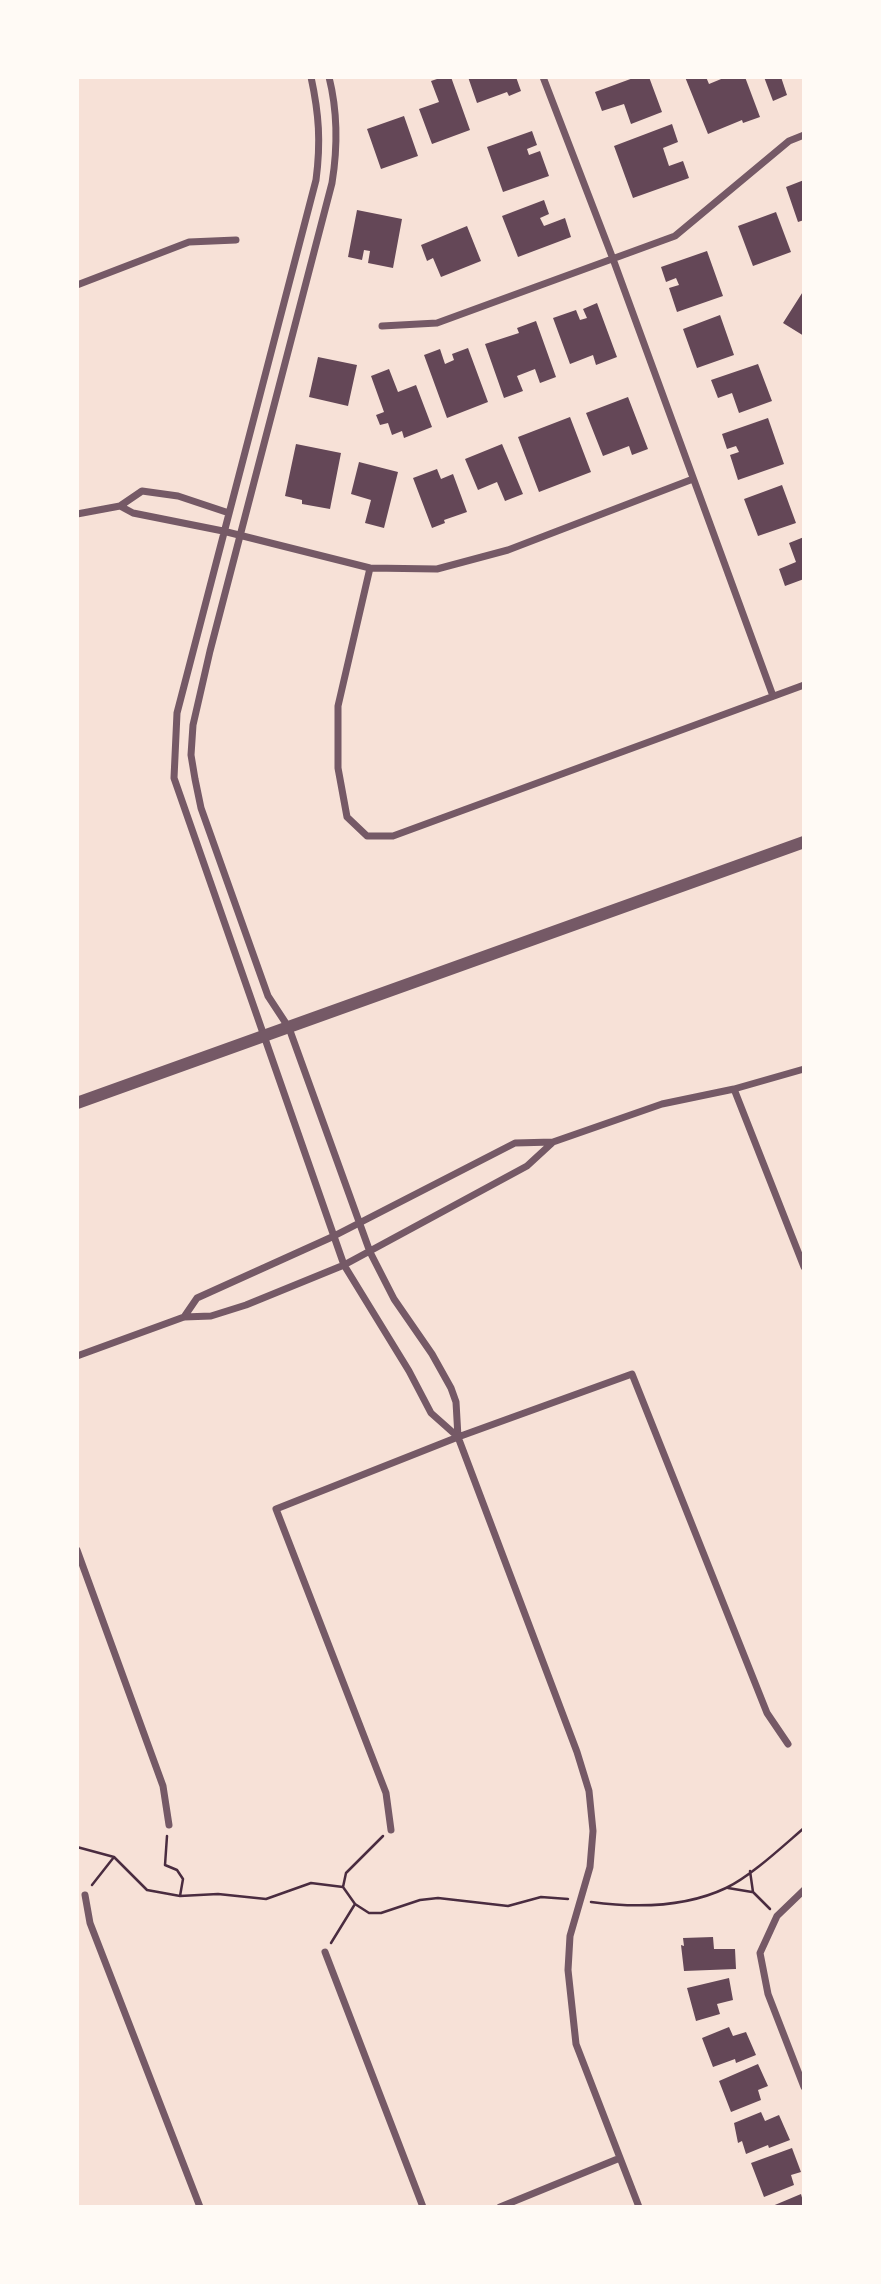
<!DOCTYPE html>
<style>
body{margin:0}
#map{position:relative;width:881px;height:2284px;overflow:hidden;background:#f7e1d7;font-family:"Roboto Condensed",sans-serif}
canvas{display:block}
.frame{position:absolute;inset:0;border:79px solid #fffaf5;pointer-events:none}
</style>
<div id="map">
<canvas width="881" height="2284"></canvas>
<div class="frame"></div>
</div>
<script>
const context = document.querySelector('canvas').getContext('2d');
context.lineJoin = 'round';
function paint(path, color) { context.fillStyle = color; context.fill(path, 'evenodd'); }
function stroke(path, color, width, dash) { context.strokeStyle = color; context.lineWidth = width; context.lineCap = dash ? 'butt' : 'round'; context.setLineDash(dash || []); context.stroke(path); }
paint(new Path2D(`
 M443,77H451L470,130L432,144L419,109L439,102L431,81Z
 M468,77H516L521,91L509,96L507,92L477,103Z
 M636,77H649L662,112L631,124L624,104L602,111L595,92Z
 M685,77H706L709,84L726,77H745L760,117L743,123L742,120L708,134Z
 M764,77H781L787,95L773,101Z
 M404,116L418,156L381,169L367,129Z
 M672,124L678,142L663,148L669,166L683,161L689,178L633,198L614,146Z
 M532,131L537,145L527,149L529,155L540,151L549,176L503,192L487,147Z
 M804,180V220L798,222L786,187Z
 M544,200L549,214L540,218L544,226L565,218L571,237L518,257L502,216Z
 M357,210L402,219L393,268L368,263L370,251L364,250L362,260L348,257Z
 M776,212L791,252L753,266L738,226Z
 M467,226L481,261L441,277L433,258L427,261L421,245Z
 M707,251L723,296L677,312L669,288L679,285L676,278L666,282L661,267Z
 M804,290V336L783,323Z
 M597,303L617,357L596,365L593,355L570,364L553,318L576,310L580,320L587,318L583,309Z
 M720,315L734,355L697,368L683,329Z
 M536,321L556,377L540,383L535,369L517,376L523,391L504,398L485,344L519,333L517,328Z
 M468,348L488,402L447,418L424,355L440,349L445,364L454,360L452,354Z
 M318,357L357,365L348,406L309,397Z
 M758,364L772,401L739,413L732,393L718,398L711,380Z
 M389,369L398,392L416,385L432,427L404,438L402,431L392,435L388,423L380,425L376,415L384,412L371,376Z
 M628,397L648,449L632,455L629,446L603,456L586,413Z
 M570,417L591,472L539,492L518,437Z
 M768,418L784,464L738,480L730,455L739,452L736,446L727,449L722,434Z
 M296,444L341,453L330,509L302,504V500L285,496Z
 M502,444L523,494L505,501L497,482L478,490L465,459Z
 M359,462L398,472L384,528L365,523L371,500L351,494Z
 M437,469L441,479L453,474L467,512L444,520L445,523L432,528L413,478Z
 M782,485L796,523L758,536L744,499Z
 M804,537V579L785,586L779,569L796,562L789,543Z
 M713,1937L714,1949H735L736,1969L684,1971L681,1945L684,1946L683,1938Z
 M729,1978L733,2000L717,2004L720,2014L696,2021L687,1988Z
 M729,2027L733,2036L746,2032L756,2055L736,2063L735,2059L713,2067L702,2038Z
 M758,2064L768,2086L758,2090L761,2100L731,2112L719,2081Z
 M761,2112L765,2121L779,2115L790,2140L769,2148L768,2145L746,2154L742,2141L738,2143L734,2123Z
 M792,2148L801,2172L791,2175L794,2185L764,2197L751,2163Z
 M801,2194L804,2205L798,2207H770Z`), '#644757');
stroke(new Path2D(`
 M167,1836L165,1865L177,1870L183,1879L180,1896
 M77,1847L114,1857L147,1890L180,1896L218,1894L266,1899L311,1883L343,1887L355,1904L369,1913H381L420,1900L438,1898L508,1906L541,1897L568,1899
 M750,1871L753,1892L770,1909
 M92,1885L114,1857
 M343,1887L346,1873L383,1836
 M728,1888L752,1892
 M591,1902C636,1908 684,1908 726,1888C750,1877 783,1846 804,1828
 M331,1943L355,1904`), '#4a2c40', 2.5);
stroke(new Path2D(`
 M311,77C319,114 321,142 316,180L177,713L174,778L344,1265L409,1371L431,1413L458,1437
 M329,77C338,113 338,146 332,183L210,651L193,725L191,755L195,779L201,808L268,996L289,1028L370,1252L394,1299L432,1354L451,1388L456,1402L458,1437L577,1752L589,1791L593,1831L590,1867L570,1936L568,1970L576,2044L639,2207
 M543,77L613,259L773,696
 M77,285L189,242L236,240
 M382,326L437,323L675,236L789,141L804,135
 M120,506L133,513L223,531L370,568L437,569L508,550L693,479
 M77,514L120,506L142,491L178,496L229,513
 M370,568L338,706V768L347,817L367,836H393L804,685
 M734,1089L804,1267
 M184,1317L197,1298L332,1237L515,1143L553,1142L662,1104L734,1089L804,1069
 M77,1356L184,1317L211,1316L246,1305L344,1265L527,1166L552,1143
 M77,1550L163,1786L169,1825
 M391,1830L386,1793L276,1509L458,1437L632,1374L767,1713L788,1744
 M804,1890L777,1916L760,1953L768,1994L804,2087
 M85,1895L90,1923L200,2207
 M325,1952L423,2207
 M500,2207L620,2158`), '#755966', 7);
stroke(new Path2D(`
 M77,1103L804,842`), '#755966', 12);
</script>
